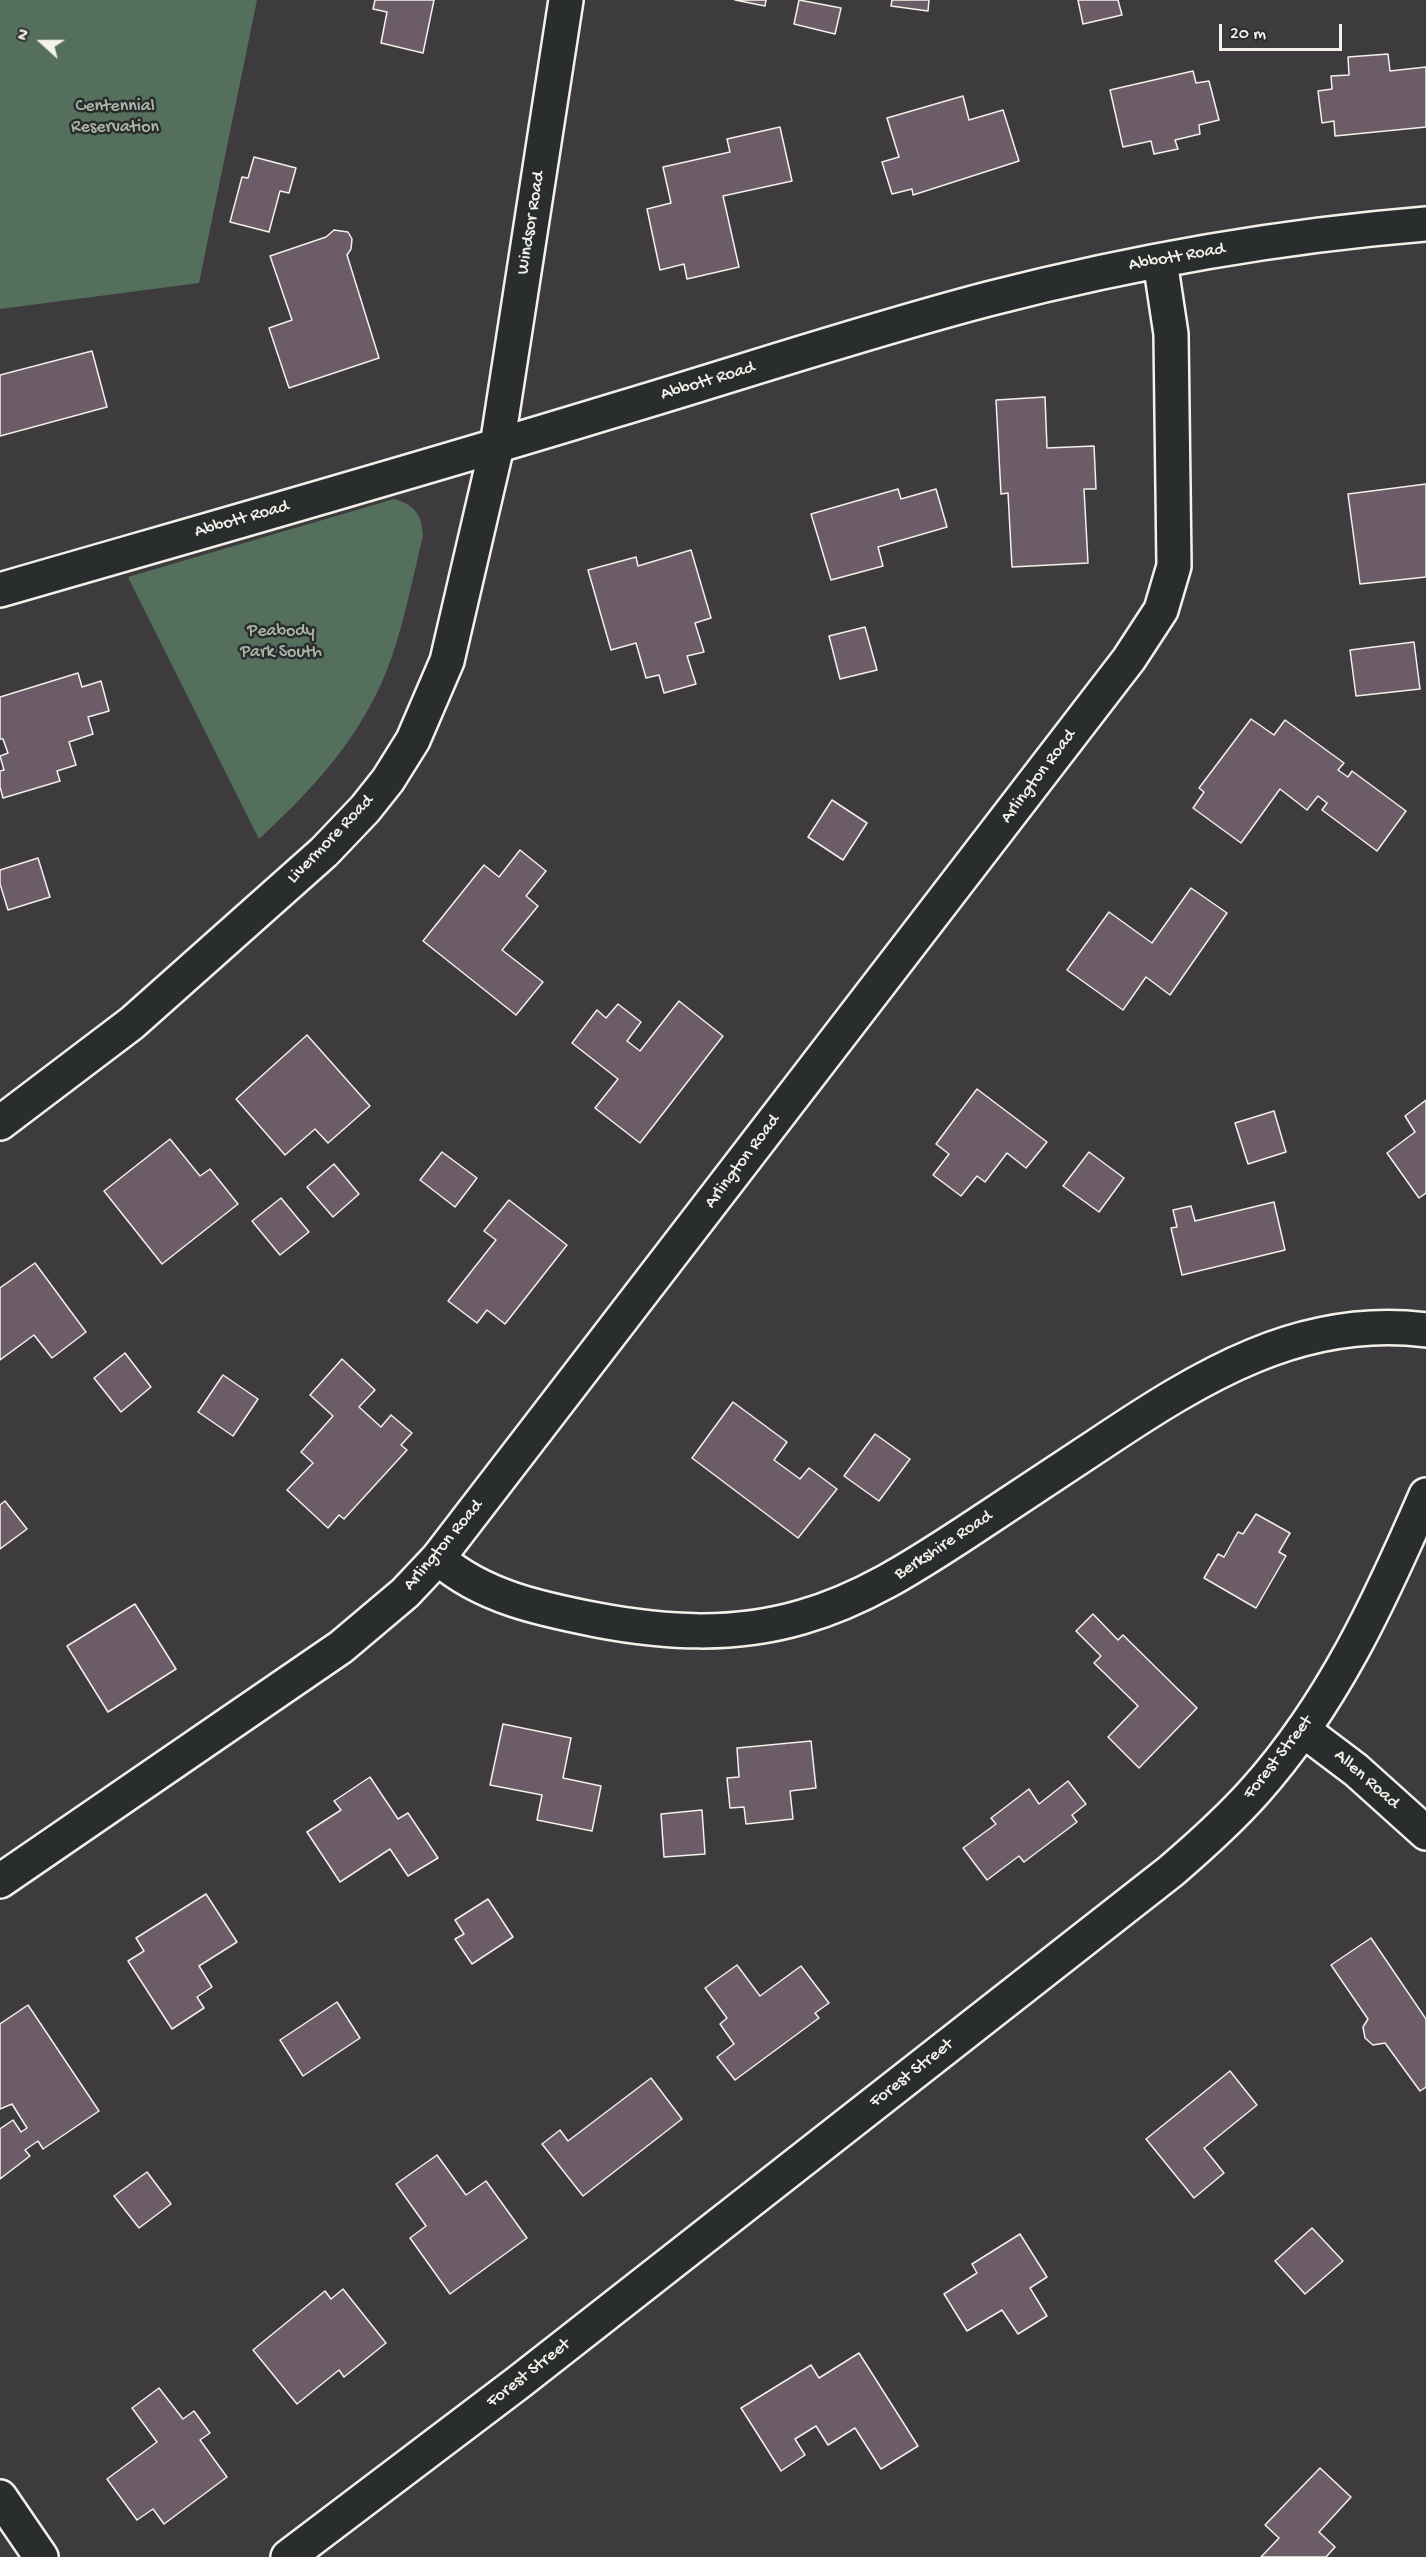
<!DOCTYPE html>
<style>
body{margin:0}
#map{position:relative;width:1426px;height:2557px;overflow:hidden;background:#3e3b3f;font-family:"Gochi Hand",sans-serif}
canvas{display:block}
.north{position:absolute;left:12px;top:12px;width:60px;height:60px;-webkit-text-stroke:4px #2a2d2e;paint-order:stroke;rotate:291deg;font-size:16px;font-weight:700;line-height:24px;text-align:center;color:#f4f1e8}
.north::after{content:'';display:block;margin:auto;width:21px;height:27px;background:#f4f1e8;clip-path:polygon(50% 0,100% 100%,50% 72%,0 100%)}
.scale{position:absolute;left:1219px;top:24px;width:123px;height:27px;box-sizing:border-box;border:3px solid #f4f1e8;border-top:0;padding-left:8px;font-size:18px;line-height:21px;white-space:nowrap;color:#f4f1e8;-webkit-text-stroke:4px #2a2d2e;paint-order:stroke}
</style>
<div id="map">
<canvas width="1426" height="2557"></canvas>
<div class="north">N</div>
<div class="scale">20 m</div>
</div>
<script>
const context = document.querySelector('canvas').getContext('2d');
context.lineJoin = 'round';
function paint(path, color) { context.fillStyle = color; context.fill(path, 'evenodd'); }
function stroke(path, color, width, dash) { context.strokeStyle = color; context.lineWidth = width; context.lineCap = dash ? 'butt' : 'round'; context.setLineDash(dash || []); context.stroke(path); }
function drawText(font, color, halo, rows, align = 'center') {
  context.font = font + ' "Gochi Hand",sans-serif'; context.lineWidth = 5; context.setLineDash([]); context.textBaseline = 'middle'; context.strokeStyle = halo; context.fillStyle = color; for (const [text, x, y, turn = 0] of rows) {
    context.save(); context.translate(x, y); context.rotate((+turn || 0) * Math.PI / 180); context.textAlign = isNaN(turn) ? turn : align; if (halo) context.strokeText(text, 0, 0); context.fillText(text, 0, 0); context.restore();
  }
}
paint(new Path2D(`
 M0,0H257L199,283L0,309Z
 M394,499C415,505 422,515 423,536C409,592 399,655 370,706C342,758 302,799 259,839L128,577Z`), '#556f5d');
const building = new Path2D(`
 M375,0H434L423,53L381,43L387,12L373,9Z
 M735,0H766L765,6Z
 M799,0L841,8L835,34L794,24Z
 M892,0H929L928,11L891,6Z
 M1078,0H1118L1122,15L1083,24Z
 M1388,54L1390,71L1426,67V127L1335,136L1334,121L1322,123L1318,91L1332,89L1331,76L1349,75L1348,57Z
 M1193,71L1196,83L1209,81L1219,120L1199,125L1200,134L1175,140L1178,149L1154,154L1151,141L1123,147L1110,90Z
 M963,96L969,120L1003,110L1019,161L913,195L912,189L892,194L882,162L899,157L887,118Z
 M780,127L792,181L723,196L739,267L687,279L684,264L660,270L647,209L671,203L663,167L730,152L727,139Z
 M254,157L296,168L289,193L280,191L269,232L230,222L242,177L248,178Z
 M334,230L348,232L352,239L351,249L347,255L379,358L289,388L269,328L292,320L270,256L326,237Z
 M92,351L107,407L0,436V375Z
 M1045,397L1047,448L1094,446L1096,489H1084L1088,563L1012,567L1008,493L1001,494L996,400Z
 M1426,484V577L1360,584L1348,494Z
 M898,489L901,499L936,489L947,527L878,547L883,566L831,580L811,514Z
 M691,550L711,618L695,623L704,652L687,656L696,684L664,693L659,675L646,678L636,643L611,650L588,570L636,557L638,566Z
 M865,627L877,670L840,679L829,636Z
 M1414,642L1420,689L1356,696L1350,650Z
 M78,673L82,687L101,681L109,711L88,717L93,734L69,742L76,765L57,771L60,781L3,798L0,787V771L4,770L0,756L8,753L3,739H0V697Z
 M1251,719L1274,735L1285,720L1344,763L1338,770L1348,777L1352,771L1406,811L1377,851L1322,810L1327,803L1318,796L1307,810L1280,789L1241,843L1193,808L1204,792L1199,788Z
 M832,800L867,823L843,860L808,837Z
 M520,850L546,871L526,896L538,906L502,950L543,982L516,1015L423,941L484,865L499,877Z
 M38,858L50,897L8,910L0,884V870Z
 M1191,888L1227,913L1170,995L1146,977L1123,1010L1067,970L1109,912L1152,943Z
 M679,1001L723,1036L640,1143L595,1108L618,1079L572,1043L597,1010L606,1018L618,1004L641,1022L627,1041L640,1051Z
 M307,1035L370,1106L328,1143L315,1129L285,1155L236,1099Z
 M977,1089L1047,1142L1026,1168L1007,1153L985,1182L977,1176L961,1196L933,1175L949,1154L936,1144Z
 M1426,1100V1193L1419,1198L1387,1153L1415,1132L1405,1116Z
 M1274,1111L1286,1152L1248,1164L1235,1123Z
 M170,1139L200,1176L210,1169L238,1204L162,1264L104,1191Z
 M442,1152L477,1178L455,1207L420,1180Z
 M1089,1152L1124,1178L1099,1212L1063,1186Z
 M334,1164L359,1194L333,1217L307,1187Z
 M281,1198L309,1232L280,1255L252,1221Z
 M509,1200L567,1245L505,1324L487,1310L477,1323L448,1301L496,1240L484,1231Z
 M1274,1202L1285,1250L1182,1275L1171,1228L1177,1227L1173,1210L1191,1206L1195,1221Z
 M35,1263L86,1332L52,1358L34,1335L0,1360V1288Z
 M125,1353L151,1387L121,1412L94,1378Z
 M342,1359L375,1390L359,1407L381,1427L391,1415L412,1433L401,1445L407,1450L344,1519L339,1515L328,1528L287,1490L313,1463L301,1452L333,1416L310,1395Z
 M223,1375L258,1399L233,1436L198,1412Z
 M733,1402L787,1442L774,1460L800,1479L809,1468L837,1489L798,1538L692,1458Z
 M875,1434L910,1459L879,1501L844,1476Z
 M5,1501L27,1529L0,1549V1505Z
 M1256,1514L1290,1533L1279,1552L1286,1556L1256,1608L1204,1578L1218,1554L1224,1557L1238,1532L1243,1534Z
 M135,1604L176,1669L108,1712L67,1646Z
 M1093,1614L1118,1640L1123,1635L1197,1708L1139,1768L1108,1737L1138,1706L1094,1663L1101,1656L1076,1631Z
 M503,1724L571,1738L563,1778L601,1786L592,1831L537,1820L542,1795L490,1785Z
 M811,1741L816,1788L790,1791L793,1819L746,1824L744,1807L730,1808L727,1778L739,1777L737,1748Z
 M370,1777L398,1819L408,1813L438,1858L408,1876L390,1849L340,1882L307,1832L341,1810L334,1801Z
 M1068,1781L1086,1804L1072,1815L1077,1822L1024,1862L1019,1856L987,1880L963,1848L996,1824L991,1818L1029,1789L1039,1804Z
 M702,1810L705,1854L664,1857L661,1814Z
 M206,1894L237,1942L199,1966L212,1987L197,1997L204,2008L172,2029L128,1961L144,1951L136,1938Z
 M488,1899L513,1937L472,1964L455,1939L464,1934L455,1920Z
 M1371,1938L1426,2019V2087L1420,2091L1385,2043L1373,2045L1365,2038L1363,2027L1368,2019L1331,1965Z
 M737,1965L760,1996L801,1966L829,2003L815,2013L819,2018L735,2080L717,2057L734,2044L720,2024L727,2018L705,1988Z
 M337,2002L360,2038L303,2076L280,2040Z
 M28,2005L99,2111L43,2149L38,2141L25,2150L30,2156L0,2179V2129L13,2120L21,2132L27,2128L12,2104L0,2109V2024Z
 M1230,2071L1257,2105L1204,2148L1224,2173L1194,2198L1146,2139Z
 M651,2078L682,2119L583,2196L542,2144L560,2130L568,2141Z
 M437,2155L466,2195L486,2181L527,2238L450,2294L410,2238L426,2226L396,2184Z
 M147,2172L171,2204L139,2228L114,2196Z
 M1312,2228L1343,2261L1305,2294L1275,2261Z
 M1020,2234L1047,2277L1030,2288L1047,2316L1018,2334L1002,2310L967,2331L944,2294L977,2273L972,2264Z
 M343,2289L386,2343L344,2377L339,2370L297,2404L253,2350L325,2291L331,2299Z
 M859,2353L918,2446L881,2469L855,2428L828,2445L816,2426L795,2439L805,2455L781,2471L741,2408L811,2365L819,2378Z
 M159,2388L183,2419L194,2411L210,2433L200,2440L227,2477L164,2524L153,2509L137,2520L107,2479L157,2442L132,2408Z
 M1320,2468L1351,2497L1319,2532L1335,2547L1326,2557H1261L1279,2538L1265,2525Z`);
paint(building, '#6c5c67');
stroke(building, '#f4f1e8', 1.5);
const street = new Path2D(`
 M0,590C204,531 409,473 612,411C737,374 862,332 988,299C1132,262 1278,236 1426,224
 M0,1123L132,1023L324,852L365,809L388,780L413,740L447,661L497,446L566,0
 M438,1558C482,1597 541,1609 597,1620C666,1633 734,1637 802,1617C862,1600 913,1567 965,1533C1010,1503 1055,1473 1101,1443C1200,1377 1301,1314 1426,1330
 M1303,1730L1356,1770L1426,1833
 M0,1881L341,1647L405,1593L438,1558L1129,659L1161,610L1174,566L1171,334L1160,261
 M0,2497L41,2557`);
const secondary = new Path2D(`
 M288,2557L519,2382L1171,1871C1200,1846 1229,1820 1254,1792C1332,1705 1380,1601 1426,1495`);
stroke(street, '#f4f1e8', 38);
stroke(secondary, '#f4f1e8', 38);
stroke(street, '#2a2d2e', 33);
stroke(secondary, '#2a2d2e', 33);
drawText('18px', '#acb6a9', '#2a2d2e', [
 ["Centennial",115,107],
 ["Reservation",115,128],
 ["Peabody",281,632],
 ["Park South",281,653]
]);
drawText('18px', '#f4f1e8', '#2a2d2e', [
 ["Windsor Road",532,223,-81],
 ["Abbott Road",1177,258,-10],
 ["Abbott Road",708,382,-17],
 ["Abbott Road",242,520,-16],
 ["Arlington Road",1039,777,-53],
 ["Livermore Road",331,840,-46],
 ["Arlington Road",743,1162,-53],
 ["Arlington Road",444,1546,-50],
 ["Berkshire Road",944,1546,-33],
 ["Forest Street",1279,1758,-52],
 ["Allen Road",1366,1780,41],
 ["Forest Street",912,2074,-38],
 ["Forest Street",529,2374,-38]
]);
</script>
